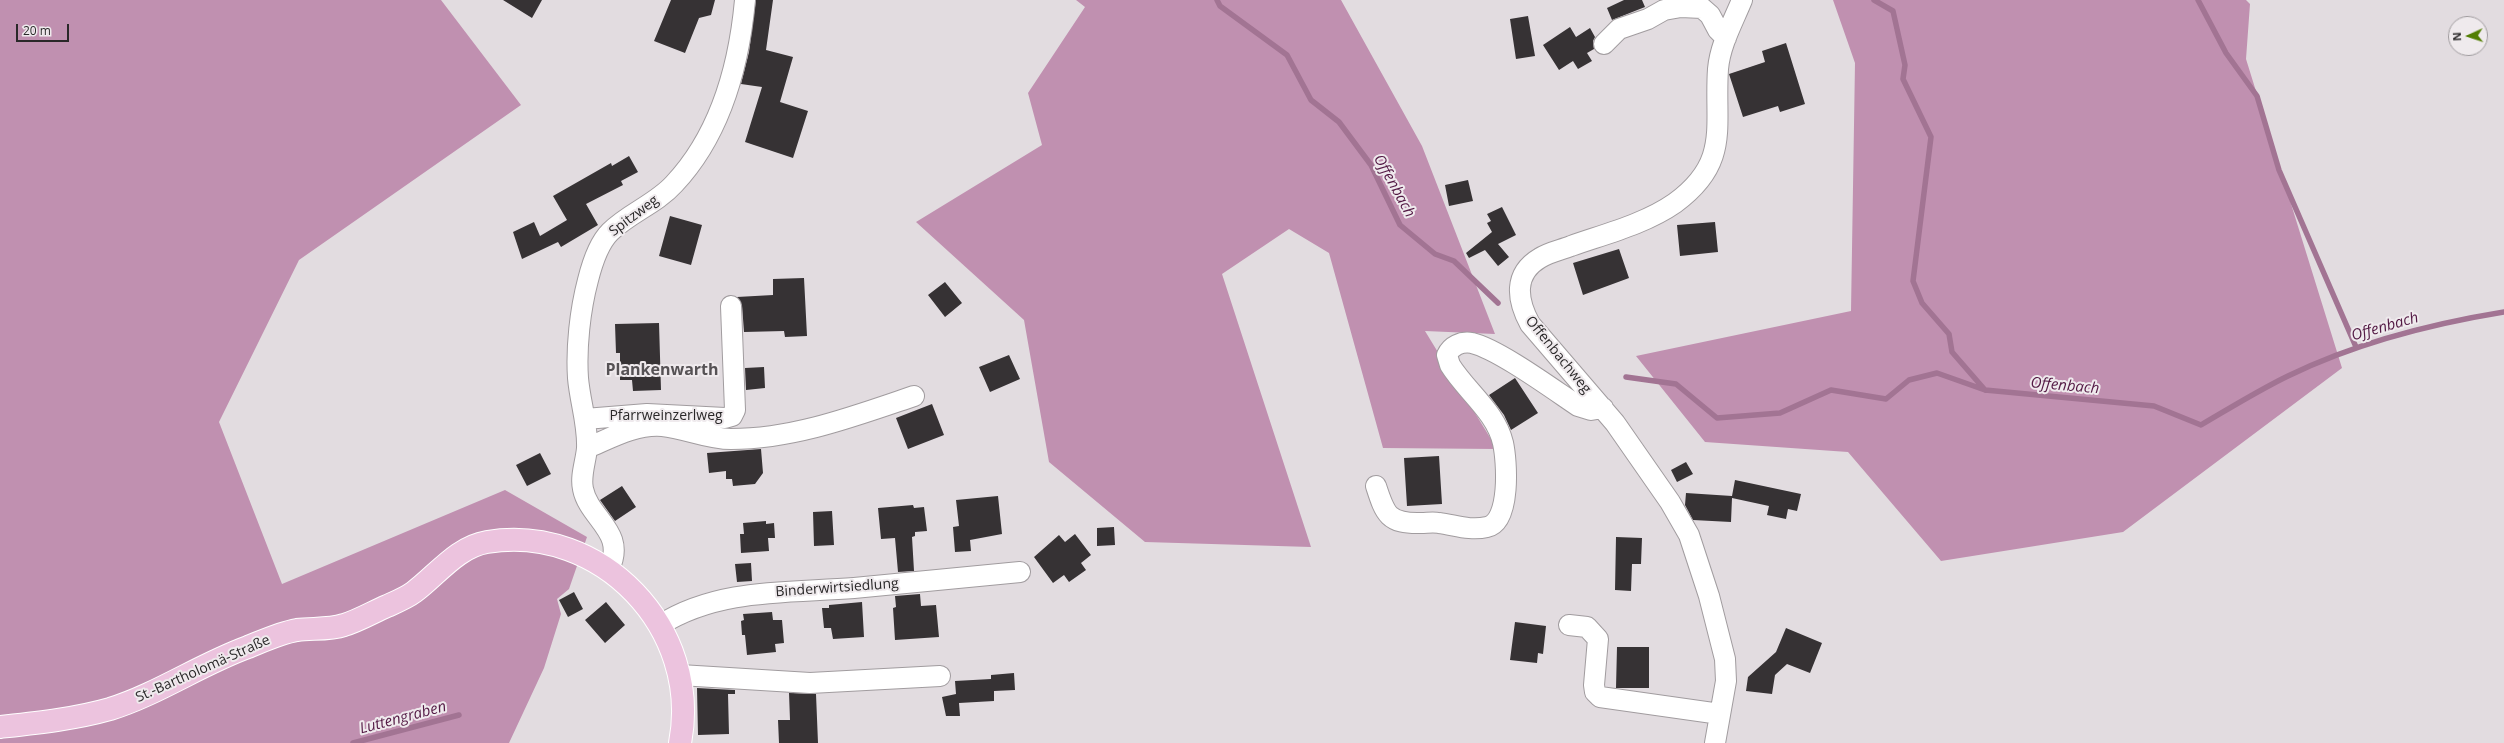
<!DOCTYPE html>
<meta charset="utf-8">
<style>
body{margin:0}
#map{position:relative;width:2504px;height:743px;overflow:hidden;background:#e2dce0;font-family:"Open Sans",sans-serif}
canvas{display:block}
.north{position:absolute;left:2448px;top:16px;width:40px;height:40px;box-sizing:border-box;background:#efeaed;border:1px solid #a09c9f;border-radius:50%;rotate:267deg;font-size:11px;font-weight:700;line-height:16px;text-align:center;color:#2a2829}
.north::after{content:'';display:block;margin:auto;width:14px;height:18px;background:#537f03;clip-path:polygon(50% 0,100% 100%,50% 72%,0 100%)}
.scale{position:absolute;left:16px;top:24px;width:53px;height:18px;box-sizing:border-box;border:2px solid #2a2829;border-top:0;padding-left:5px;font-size:12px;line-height:14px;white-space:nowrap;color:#2a2829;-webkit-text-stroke:3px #efeaed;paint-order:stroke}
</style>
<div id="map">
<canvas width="2504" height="743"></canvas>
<div class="north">N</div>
<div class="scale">20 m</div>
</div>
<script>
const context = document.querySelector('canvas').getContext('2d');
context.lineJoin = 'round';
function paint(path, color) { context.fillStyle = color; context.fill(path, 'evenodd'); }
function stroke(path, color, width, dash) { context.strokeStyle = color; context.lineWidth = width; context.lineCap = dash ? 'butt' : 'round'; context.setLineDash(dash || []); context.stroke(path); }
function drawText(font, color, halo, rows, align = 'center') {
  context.font = font + ' "Open Sans",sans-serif'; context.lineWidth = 4; context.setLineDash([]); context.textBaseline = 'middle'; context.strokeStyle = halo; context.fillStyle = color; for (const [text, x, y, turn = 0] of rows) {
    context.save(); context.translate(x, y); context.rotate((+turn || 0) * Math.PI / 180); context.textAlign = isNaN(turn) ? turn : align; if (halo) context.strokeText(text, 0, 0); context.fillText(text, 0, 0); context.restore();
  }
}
paint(new Path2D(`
 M0,0H441L521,105L299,260L219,422L282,584L505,490L587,537L569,589L557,599L561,614L544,668L509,743H0Z
 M1076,0H1341L1422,146L1495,334L1425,331L1497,449L1383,448L1329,253L1289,229L1222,274L1311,547L1145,542L1049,462L1024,320L916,222L1042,145L1028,93L1085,7Z
 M1833,0H2246L2250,4L2246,59L2342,368L2123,532L1941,561L1848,452L1705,442L1636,356L1851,311L1855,63Z`), '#c090b0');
stroke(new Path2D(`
 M1217,0L1220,6L1287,55L1311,100L1339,122L1371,165L1400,225L1435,254L1454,261L1498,303
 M1874,0L1893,11L1905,65L1903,79L1931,137L1913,281L1922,303L1949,334L1952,352L1985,390
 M2198,0L2226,53L2257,96L2279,170L2356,347
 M1626,377L1676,384L1717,418L1780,413L1831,390L1886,399L1909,380L1937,373L1985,390L2154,406L2201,425C2230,408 2259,390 2288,376C2356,343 2430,324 2504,312
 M353,743L459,715`), '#a27493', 5.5);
paint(new Path2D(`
 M503,0H542L532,18Z
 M671,0H715L711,15L699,18L685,53L654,41Z
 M756,0H773L766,50L793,57L780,102L808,111L793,158L745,142L762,87L741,84L749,52Z
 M1624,0H1642L1645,7L1612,20L1607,8Z
 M1528,16L1535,56L1516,59L1510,19Z
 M1570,27L1576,37L1590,28L1595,37L1593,41L1594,49L1587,53L1592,61L1578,69L1573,61L1559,70L1543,45Z
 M1786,43L1805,104L1780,112L1778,106L1743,117L1729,74L1765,62L1762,51Z
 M629,156L638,172L621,181L623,185L586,204L598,225L561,247L558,242L522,259L513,232L534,222L540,236L567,220L553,196L611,163L612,166Z
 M1468,180L1473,201L1449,206L1445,185Z
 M1502,207L1516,235L1498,244L1509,257L1498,266L1485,250L1469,258L1466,253L1492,232L1487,223L1491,221L1487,214Z
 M670,216L702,225L691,265L659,256Z
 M1715,222L1718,252L1680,256L1677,225Z
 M1619,249L1629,278L1583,295L1573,263Z
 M804,278L807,336L785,337L784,331L744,332L742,305L737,297L773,295V279Z
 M945,282L962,303L945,317L928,295Z
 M659,323L661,390L633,391L632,380H620V353H616L615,324Z
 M1009,355L1020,379L990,392L979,367Z
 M764,367L765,388L746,390L745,368Z
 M1515,378L1538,413L1511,430L1504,415L1489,395Z
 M932,404L944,435L908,449L896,418Z
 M761,449L763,473L755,484L733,486L732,479H726V471L709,473L707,453Z
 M540,453L551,474L527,486L516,465Z
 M1439,456L1442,504L1407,506L1404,458Z
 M1686,462L1693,474L1677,482L1671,470Z
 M1735,480L1801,494L1797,511L1788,509L1786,519L1767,515L1769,506L1732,498L1731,522L1693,520L1685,505L1686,493L1732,496Z
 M622,486L636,507L615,521L600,500Z
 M998,496L1002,534L970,540L971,551L955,552L953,527L959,526L956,500Z
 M913,505L914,508L924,507L927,531L915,532V536L912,537L914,571L898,572L895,538L881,539L878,508Z
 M832,511L834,545L814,546L813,512Z
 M766,521V524L774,523L775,538H768L769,551L741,553L740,534H744L743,523Z
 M1114,527L1115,545L1097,546V528Z
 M1075,534L1091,555L1081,563L1086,570L1069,582L1064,575L1053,583L1034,557L1059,535L1065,542Z
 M1616,537L1642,538L1641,564H1632L1631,591L1615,590Z
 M751,563L752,581L737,582L735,564Z
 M574,592L583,609L568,617L559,600Z
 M920,594L921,606L936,605L939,637L895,640L893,608L896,607L895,596Z
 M606,602L625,625L605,643L585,620Z
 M862,602L864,637L833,639L831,628H824L822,608H829V605Z
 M772,612L773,620H782L784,643L775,644L776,652L747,655L745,635H742L741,621L744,620L743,614Z
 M1515,622L1546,626L1543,654L1538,653L1537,663L1510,660Z
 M1786,628L1822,643L1810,673L1787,664L1775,675L1772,694L1746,691L1748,677L1776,652Z
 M1617,647H1649V688H1616Z
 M1014,673L1015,690L994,691V701L959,703L960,716H946L942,697L956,694L955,681L991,679V675Z
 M697,688L735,690V694H728L729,734L698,735Z
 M789,693L816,694L818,743H779L778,720H790Z`), '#363234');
const minor = new Path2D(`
 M1604,44L1619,29L1648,19L1664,10L1681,7L1702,8L1710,15L1718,30L1726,38
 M585,419L647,414L725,418L732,416L735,410L731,306
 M587,448C611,438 635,424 662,426C685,428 707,439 731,439C794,439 855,416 914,396
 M1376,486C1385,514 1388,524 1421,523C1427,523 1433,522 1439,523C1455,525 1470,531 1487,527C1511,522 1507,461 1503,443C1496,412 1466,391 1450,365L1447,355C1451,346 1461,341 1472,343C1498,349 1554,390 1578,406L1591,410L1603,408
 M609,569C627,532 589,519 583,489C580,476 586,461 587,448C588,424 580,402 578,378C576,348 580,310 588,280C592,264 598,244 610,232C629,213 656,204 674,184C720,135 739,66 745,0
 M660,625C718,588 788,593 854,588C910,583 965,577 1020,572
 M1569,625L1587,627L1598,639L1594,685L1595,692L1600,697L1720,714
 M680,675L810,683L940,676
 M1715,743L1726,681L1725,659L1709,596L1689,535L1670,502L1615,423L1530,324C1517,300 1513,274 1540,258C1549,252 1561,250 1571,246C1605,234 1645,224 1675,203C1731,162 1714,126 1718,69C1720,45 1733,22 1742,0`);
const major = new Path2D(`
 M0,727C36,723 75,719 110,709C158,694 201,664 248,647C263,641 280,633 297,630C312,628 329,630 344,625C358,621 373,612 387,606C396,602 406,598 414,592C437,575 457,547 487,542C601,523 702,629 680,743`);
stroke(minor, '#a19c9f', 22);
stroke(major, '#fff', 24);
stroke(minor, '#fff', 20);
stroke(major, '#ecc3de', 22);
drawText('14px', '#2a2829', '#efeaed', [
 ["Spitzweg",634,216,-37],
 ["Offenbachweg",1558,355,51],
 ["Pfarrweinzerlweg",666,416],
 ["Binderwirtsiedlung",837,588,-4],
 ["St.-Bartholomä-Straße",203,669,-24]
]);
drawText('italic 15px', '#531944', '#efeaed', [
 ["Offenbach",1394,186,61],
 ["Offenbach",2385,327,-16],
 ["Offenbach",2065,386,5],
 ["Luttengraben",403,718,-15]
]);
drawText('bold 16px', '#565255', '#efeaed', [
 ["Plankenwarth",662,370]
]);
</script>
